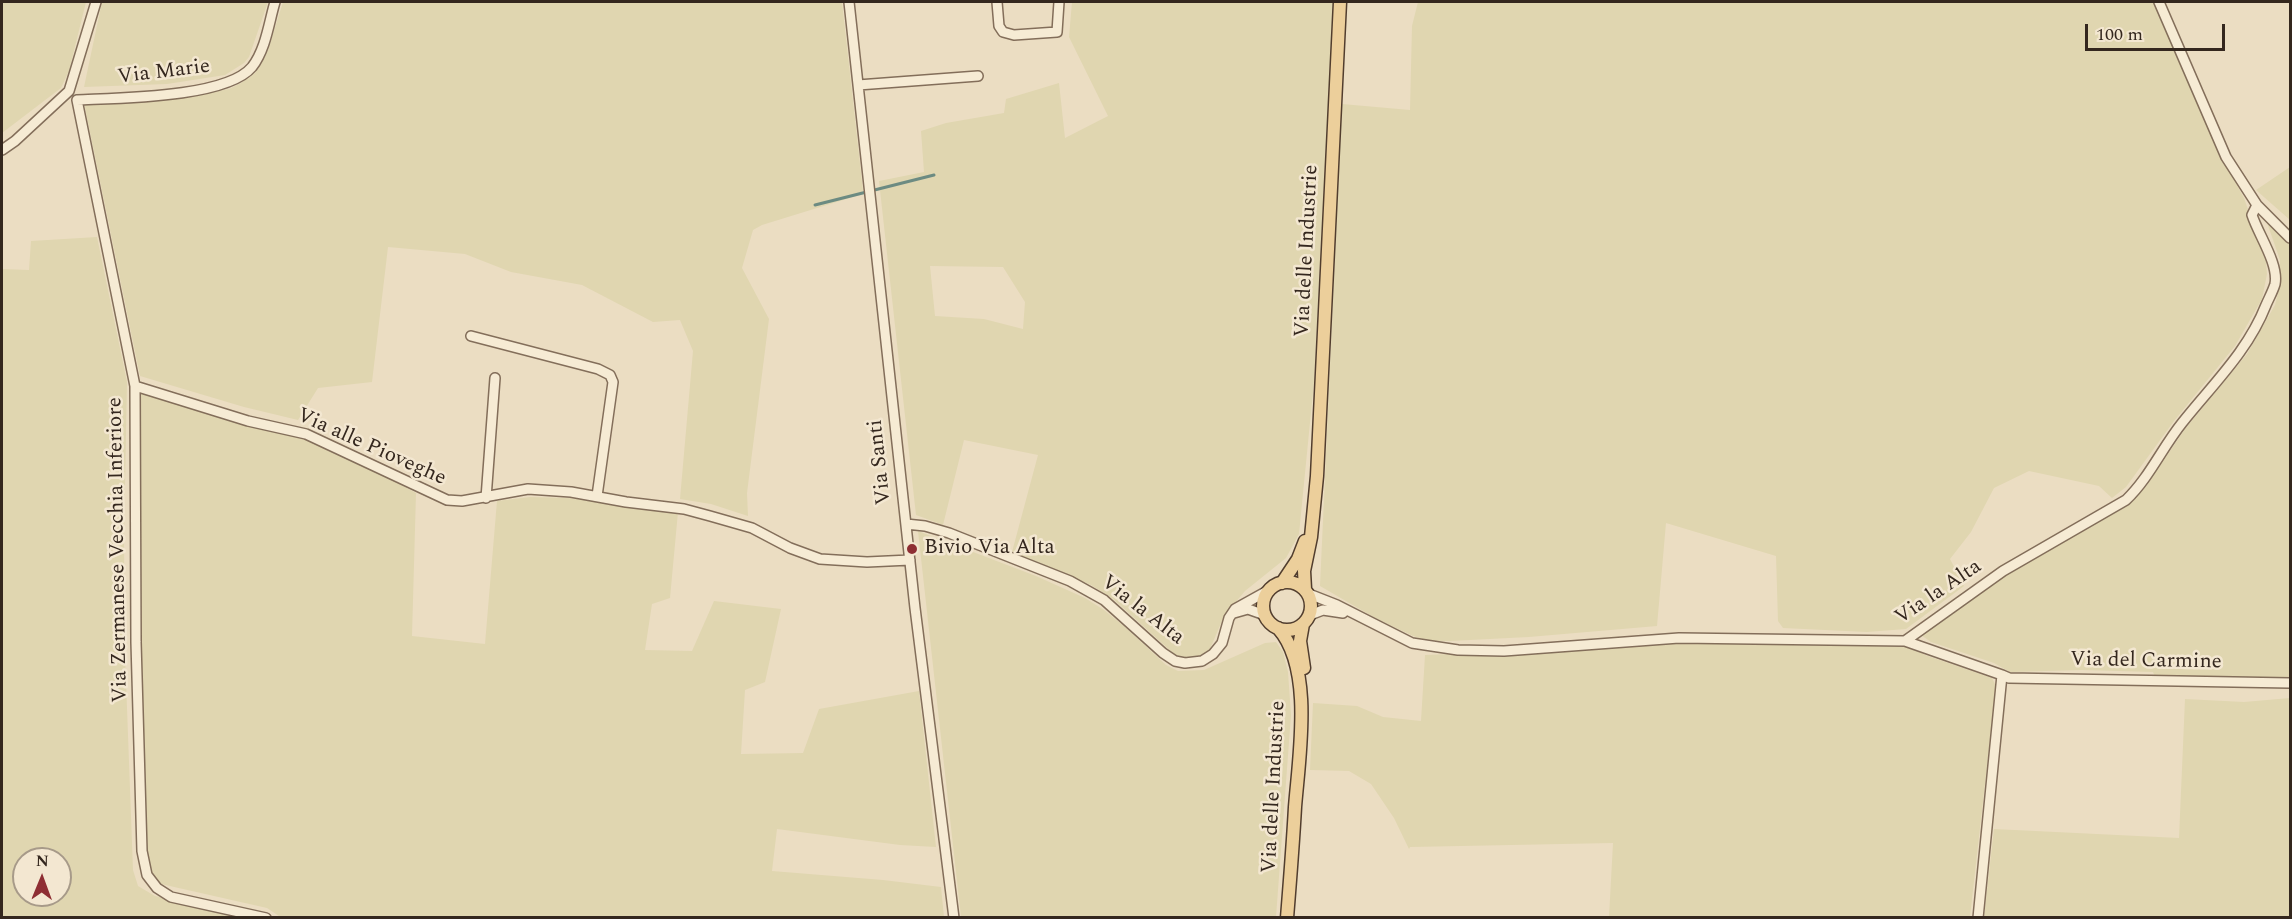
<!DOCTYPE html>
<style>
body{margin:0}
#map{position:relative;width:2292px;height:919px;overflow:hidden;background:#ebddc2;font-family:Spectral,serif}
canvas{display:block}
.frame{position:absolute;inset:0;border:3px solid #34271e;pointer-events:none}
.north{position:absolute;left:12px;top:847px;width:60px;height:60px;box-sizing:border-box;background:#f3e7d1;border:2px solid #a79a89;border-radius:50%;rotate:1deg;font-size:16px;font-weight:700;line-height:24px;text-align:center;color:#34271e}
.north::after{content:'';display:block;margin:auto;width:21px;height:27px;background:#8e2e33;clip-path:polygon(50% 0,100% 100%,50% 72%,0 100%)}
.scale{position:absolute;left:2085px;top:24px;width:140px;height:27px;box-sizing:border-box;border:3px solid #34271e;border-top:0;padding-left:8px;font-size:18px;line-height:21px;white-space:nowrap;color:#34271e;-webkit-text-stroke:4px #f3e7d1;paint-order:stroke}
</style>
<div id="map">
<canvas width="2292" height="919"></canvas>
<div class="frame"></div>
<div class="north">N</div>
<div class="scale">100 m</div>
</div>
<script>
const context = document.querySelector('canvas').getContext('2d');
context.lineJoin = 'round';
function paint(path, color) { context.fillStyle = color; context.fill(path, 'evenodd'); }
function stroke(path, color, width, dash) { context.strokeStyle = color; context.lineWidth = width; context.lineCap = dash ? 'butt' : 'round'; context.setLineDash(dash || []); context.stroke(path); }
function drawText(font, color, halo, rows, align = 'center') {
  context.font = font + ' Spectral,serif'; context.lineWidth = 5; context.setLineDash([]); context.textBaseline = 'middle'; context.strokeStyle = halo; context.fillStyle = color; for (const [text, x, y, turn = 0] of rows) {
    context.save(); context.translate(x, y); context.rotate((+turn || 0) * Math.PI / 180); context.textAlign = isNaN(turn) ? turn : align; if (halo) context.strokeText(text, 0, 0); context.fillText(text, 0, 0); context.restore();
  }
}
paint(new Path2D(`
 M2,2H86L69,71L61,88L2,133Z
 M102,2H268L249,57L244,63L225,75L167,84L84,87Z
 M283,2H842L863,191L856,196L762,225L753,230L742,268L769,319L747,493L748,516L711,504L680,499L693,351L680,320L653,322L582,285L511,272L465,254L388,247L372,382L318,388L298,420L244,407L140,376L84,103L198,95L229,89L241,83L255,73L261,64L268,50Z
 M1072,2H1333L1314,382L1299,534L1286,558L1245,591L1224,616L1210,649L1202,657L1183,658L1174,654L1112,598L1091,585L1012,552L1038,455L964,440L943,525L916,515L879,181L924,172L921,131L946,123L1004,113L1006,99L1059,83L1065,138L1108,116L1069,37ZM930,266L1003,267L1025,302L1023,329L984,319L935,316Z
 M1418,2H2155L2226,165L2244,198L2266,262L2267,274L2262,299L2235,346L2174,421L2126,487L2112,498L2099,486L2029,471L1994,488L1971,532L1950,559L1964,586L1906,629L1867,632L1783,628L1778,621L1776,556L1666,523L1657,626L1529,637L1450,641H1430L1413,636L1377,619L1320,586L1342,104L1410,110L1412,26Z
 M2290,167V220L2256,190Z
 M2265,217L2290,239V684L2244,688L2158,684L2153,672L2082,670L2010,672L1994,663L1931,642L1921,635L1997,579L2047,548L2121,508L2136,497L2146,486L2185,429L2247,354L2275,305L2279,289L2280,260Z
 M97,237L127,382L124,539L125,654L133,870L138,886L155,896L246,917H2V269L29,270L31,241ZM24,859H60V895H24Z
 M141,391L294,433L366,466L416,493L412,636L485,644L497,501L530,497L569,498L678,512L670,598L652,604L645,650L692,651L714,601L781,609L765,682L745,690L741,754L803,753L819,709L919,691L936,847L900,845L777,829L772,871L883,880L941,887L944,917L282,918L267,908L161,884L153,879L146,867L139,653L138,539Z
 M918,531L1036,576L1085,598L1104,610L1125,627L1166,665L1178,671L1204,670L1265,643L1276,642L1283,652L1288,672L1291,715L1276,917H961Z
 M1668,639L1757,641L1867,646L1907,643L1925,655L1992,678L1995,684V694L1970,917H1609L1613,843L1410,847L1409,849L1394,818L1371,784L1349,771L1310,770L1313,703L1357,706L1383,717L1421,721L1425,655L1530,651Z
 M2290,698V917H1984L1994,829L2179,838L2185,699L2244,702Z`), '#e0d6b0');
stroke(new Path2D(`
 M815,205L934,175`), '#6c8b82', 3);
const minor = new Path2D(`
 M849,2L915,608L954,918
 M997,2L999,26L1003,32L1014,35L1057,32L1059,2
 M2159,2L2226,157L2257,205L2290,238
 M858,85L978,76
 M77,100L135,386L136,642L142,851L147,875L157,888L171,897L266,918
 M77,100C118,98 226,98 252,67C266,49 269,22 275,2
 M2,150L15,141L69,91L96,2
 M471,336L598,369L610,375L613,382L597,496
 M135,386L248,421L306,434L447,500L462,501L528,489L571,492L626,502L684,509L710,516L752,528L790,548L820,559L867,562L910,560
 M486,498L495,378
 M906,524L925,526L949,533L1070,581L1104,600L1163,653L1175,661L1185,663L1202,661L1213,654L1222,643L1229,618L1235,609L1271,589
 M1309,594L1337,605L1412,643L1458,650L1504,651L1679,638L1905,641L2003,571L2126,500C2149,478 2162,448 2182,423C2213,384 2248,351 2266,305C2269,298 2273,291 2275,284C2279,264 2258,234 2252,215L2257,205
 M1234,613L1248,609L1265,615
 M1310,615L1323,610L1343,613
 M1905,641L2002,675L1978,918
 M2002,675L2009,678L2290,683`);
const major = new Path2D(`
 M1263 606a24 24 0 1 1 48 0a24 24 0 1 1-48 0Z
 M1282,583L1298,559L1305,541
 M1305,589L1304,571L1311,537L1317,476L1340,2
 M1303,624L1300,641L1304,668
 M1278,628C1314,668 1299,756 1295,807C1293,844 1290,881 1287,918`);
stroke(minor, '#836e5a', 12);
stroke(major, '#513d2e', 15);
stroke(minor, '#f6ebd4', 9);
stroke(major, '#eccf9b', 12);
for (const [x, y, r, color] of [
 [912,549,6,"#8e2e33"]
]) { const dot = new Path2D(); dot.arc(x, y, r, 0, 2 * Math.PI); context.fillStyle = color; context.fill(dot); stroke(dot, '#f3e7d1', 2); }
drawText('21px', '#34271e', '#f3e7d1', [
 ["Via Marie",164,73,-7],
 ["Via delle Industrie",1308,251,-87],
 ["Via alle Pioveghe",371,448,24],
 ["Via Santi",881,462,-96],
 ["Via Zermanese Vecchia Inferiore",119,550,-91],
 ["Via la Alta",1939,593,-34],
 ["Via la Alta",1142,611,38],
 ["Via del Carmine",2146,662,1],
 ["Via delle Industrie",1275,787,-87]
]);
drawText('21px', '#34271e', '#f3e7d1', [
 ["Bivio Via Alta",924,549]
], 'left');
</script>
